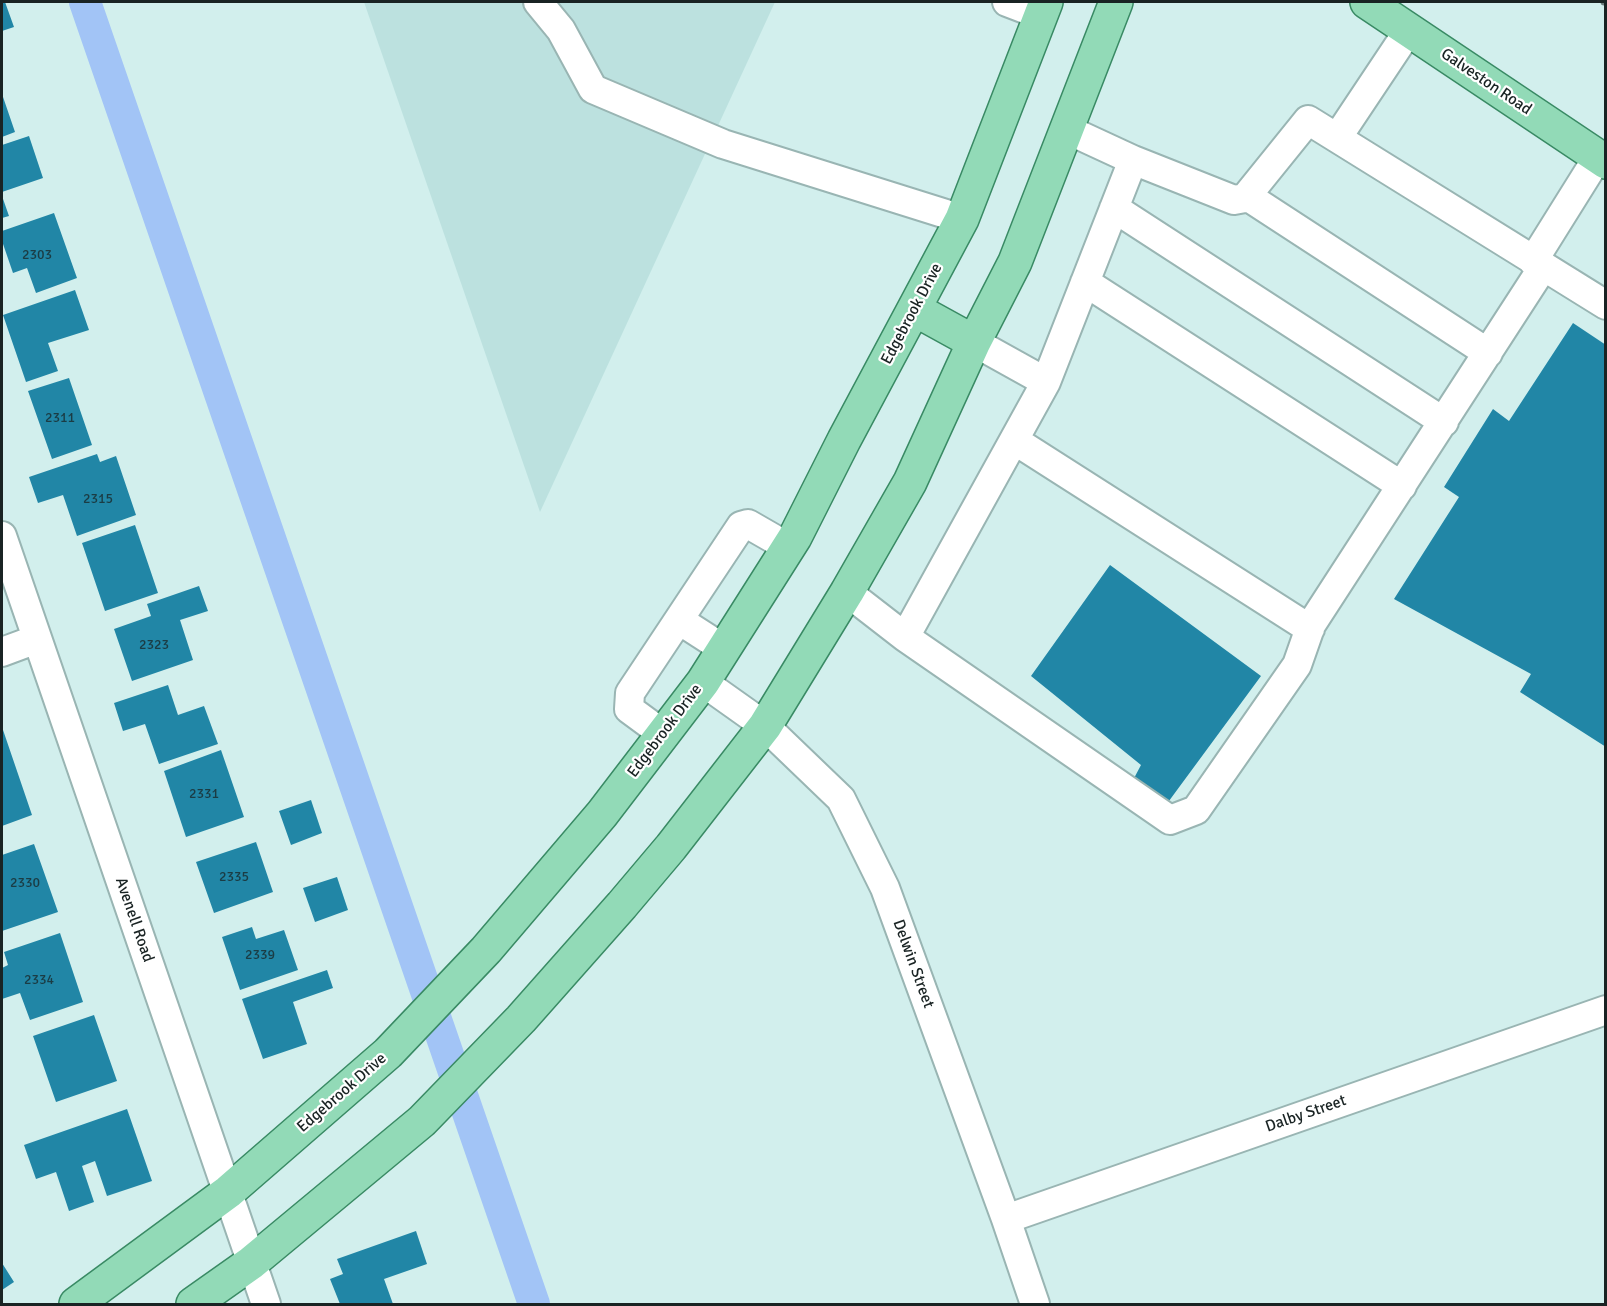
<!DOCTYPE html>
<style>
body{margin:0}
#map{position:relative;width:1607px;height:1306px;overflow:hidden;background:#d2efed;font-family:Signika,sans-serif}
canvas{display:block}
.frame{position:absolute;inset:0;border:3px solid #192323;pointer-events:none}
</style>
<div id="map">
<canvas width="1607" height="1306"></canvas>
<div class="frame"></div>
</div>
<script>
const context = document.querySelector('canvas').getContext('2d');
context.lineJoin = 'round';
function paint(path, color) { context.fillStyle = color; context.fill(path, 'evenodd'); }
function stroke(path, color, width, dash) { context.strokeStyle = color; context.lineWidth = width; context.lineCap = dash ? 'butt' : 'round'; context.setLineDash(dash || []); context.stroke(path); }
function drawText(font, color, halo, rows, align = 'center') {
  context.font = font + ' Signika,sans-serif'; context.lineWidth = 4.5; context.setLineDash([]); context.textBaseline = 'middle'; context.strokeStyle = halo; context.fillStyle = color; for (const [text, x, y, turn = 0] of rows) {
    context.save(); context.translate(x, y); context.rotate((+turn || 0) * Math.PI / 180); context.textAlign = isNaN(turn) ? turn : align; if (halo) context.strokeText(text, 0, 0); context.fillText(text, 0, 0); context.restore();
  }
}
paint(new Path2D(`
 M364,2H775L540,512Z`), '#bce1df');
stroke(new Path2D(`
 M85,2L534,1304`), '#a2c4f6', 32);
paint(new Path2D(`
 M2,2H5L14,27L2,31Z
 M2,94L15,132L2,137Z
 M29,136L43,178L2,192V145Z
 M2,196L9,216L2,218Z
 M54,213L77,278L36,293L27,268L13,273L2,241V231Z
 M75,290L89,330L48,343L58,371L26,382L3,315Z
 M1573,323L1606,345V747L1520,692L1531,674L1394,599L1459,497L1444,487L1493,409L1509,421Z
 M69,378L92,445L52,459L28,391Z
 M97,454L100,462L116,456L136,515L77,536L63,495L38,503L29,477Z
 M135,525L158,593L105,611L82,543Z
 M1110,565L1261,676L1166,805L1132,782L1141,765L1031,676Z
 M199,586L208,611L180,620L193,660L132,681L114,629L151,616L147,604Z
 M168,685L178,715L204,706L218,744L159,764L145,724L123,731L114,703Z
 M2,727L32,815L2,826Z
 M221,750L244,817L186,837L164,771Z
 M311,800L322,833L291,845L279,811Z
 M256,842L273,892L214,913L196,862Z
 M34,844L58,912L2,931V855Z
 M337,877L348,910L315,922L303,888Z
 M252,927L256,939L284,930L298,970L240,990L222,937Z
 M60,933L83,1002L30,1020L20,993L2,999V968L8,965L4,952Z
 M327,970L333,988L293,1002L307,1044L263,1059L242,999Z
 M94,1015L117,1081L56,1102L33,1036Z
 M127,1109L152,1181L107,1196L95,1161L82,1166L94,1202L69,1211L56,1172L36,1179L24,1145Z
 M416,1231L427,1264L384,1279L393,1304H340L330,1279L343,1274L337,1259Z
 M2,1263L14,1282L2,1290Z`), '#2186a6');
const minor = new Path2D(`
 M538,2L561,30L593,89L723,144L962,219
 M1007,2L1041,15
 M1337,138L1409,30
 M1133,160L1234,200L1245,198L1308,120L1606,305
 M1247,196L1488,353
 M1114,208L1444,422
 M1533,261L1598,157
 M1085,282L1402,486
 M974,342L1046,382
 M1014,440L1310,629
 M2,536L266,1304
 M847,592L905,637L1046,382L1133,160L1066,129
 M679,620L724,649
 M905,637L1170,820L1196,810L1297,665L1311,625L1543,267
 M2,652L37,639
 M703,682L765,726L841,799L885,888L1006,1219L1035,1304
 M663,734L629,709L630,693L741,526L748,524L788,547
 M1006,1219L1606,1010`);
const major = new Path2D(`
 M1367,2L1606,162
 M914,309L974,342
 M76,1304L228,1192L388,1053L486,950L602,814L703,682L795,537L844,440L962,219L1046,2
 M193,1304L251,1263L422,1121L521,1019L622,905L671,847L765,726L847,592L910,482L974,342L1015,262L1116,2`);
stroke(minor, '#99b5b3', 32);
stroke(major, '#398a64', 36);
stroke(minor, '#fff', 28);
stroke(major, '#92dab7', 33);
const rail = new Path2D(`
 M1604,2H1606`);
stroke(rail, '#6a7c7b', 7);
stroke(rail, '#fff', 4.5, [14]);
drawText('14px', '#1b3c44', null, [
 ["2303",37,255],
 ["2311",60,418],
 ["2315",98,499],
 ["2323",154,645],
 ["2331",204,794],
 ["2335",234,877],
 ["2330",25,883],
 ["2339",260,955],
 ["2334",39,980]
]);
drawText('16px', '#192323', '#fff', [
 ["Galveston Road",1486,82,34],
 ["Edgebrook Drive",912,314,-62],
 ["Edgebrook Drive",665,731,-53],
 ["Avenell Road",134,920,71],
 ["Delwin Street",913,964,70],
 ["Edgebrook Drive",342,1093,-41],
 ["Dalby Street",1306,1114,-19]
]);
</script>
